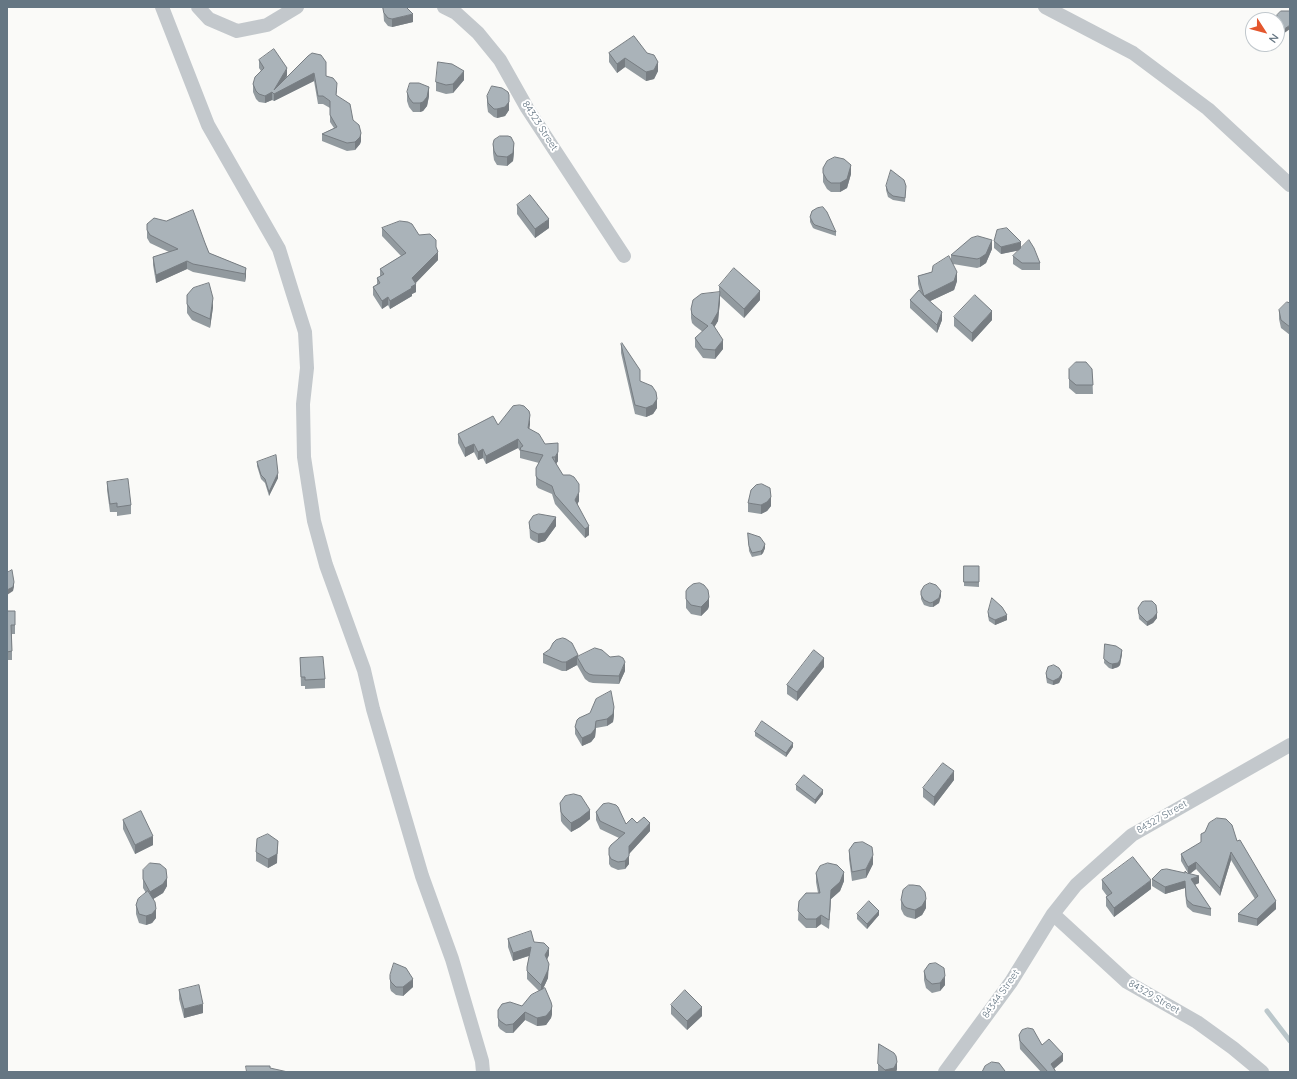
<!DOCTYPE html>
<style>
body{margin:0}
#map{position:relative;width:1297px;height:1079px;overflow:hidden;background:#fafaf8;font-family:Quicksand,sans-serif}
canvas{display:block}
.frame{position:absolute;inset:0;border:8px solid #657683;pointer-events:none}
.north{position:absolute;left:1245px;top:12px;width:40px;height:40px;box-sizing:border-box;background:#fff;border:1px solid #c1c8cd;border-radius:50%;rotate:126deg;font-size:11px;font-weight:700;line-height:16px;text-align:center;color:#657683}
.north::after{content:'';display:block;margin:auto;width:14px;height:18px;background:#e4572e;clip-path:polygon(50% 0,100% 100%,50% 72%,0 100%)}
</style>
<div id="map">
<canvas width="1297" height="1079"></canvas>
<div class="frame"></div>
<div class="north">N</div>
</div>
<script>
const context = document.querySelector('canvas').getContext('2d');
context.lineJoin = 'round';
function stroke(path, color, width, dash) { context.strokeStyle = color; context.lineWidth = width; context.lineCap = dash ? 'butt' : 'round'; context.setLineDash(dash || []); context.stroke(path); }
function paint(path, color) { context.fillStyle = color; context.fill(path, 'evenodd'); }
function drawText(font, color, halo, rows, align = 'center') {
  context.font = font + ' Quicksand,sans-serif'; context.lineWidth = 4; context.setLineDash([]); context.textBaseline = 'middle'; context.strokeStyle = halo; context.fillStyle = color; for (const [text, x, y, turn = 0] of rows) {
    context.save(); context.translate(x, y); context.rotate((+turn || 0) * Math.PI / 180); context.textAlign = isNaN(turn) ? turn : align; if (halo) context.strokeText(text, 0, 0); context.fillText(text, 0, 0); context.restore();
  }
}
stroke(new Path2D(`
 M1267,1011L1290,1041`), '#bbc7cb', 5);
stroke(new Path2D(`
 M162,7L208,125L279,249L292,291L305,332L307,368L303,404L304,457L314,521L326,565L364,670L373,709L422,876L452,959L482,1061L483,1072
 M198,7L209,19L237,31L267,25L297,7
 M444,7L456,13L478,33L500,60L527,108L624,256
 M1045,7L1133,53L1208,109L1290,185
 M1053,914L1127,982L1197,1022L1233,1048L1262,1072
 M945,1072L1011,982L1053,914L1076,885L1132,835L1290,745`), '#c3c8cc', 14);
paint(new Path2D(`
 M383,7L413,22L392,27L388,26L384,21Z
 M634,36L658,71L654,79L646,81L625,67L617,73L609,62V53Z
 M308,56L326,76L337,91L336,95L353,120L361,141L360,144L355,150L347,151L322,141V134L334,128L330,122V108L323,104H318L314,81L274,101L272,100L265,103L259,102L256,99L253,92V84L261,71L259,68V60L287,75V77Z
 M464,80L453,93L446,94L436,91V82Z
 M407,92L429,96L427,106L423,111L420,112H413L409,107L407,101Z
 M487,96L509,110L505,116L497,118L494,117L488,112L487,105Z
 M493,144L514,152L513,161L507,166L497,165L494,160L493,153Z
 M823,168L851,174L847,188L840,192H831L827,189L823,182Z
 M886,186L906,190L905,202L893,200L888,197L886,190Z
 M517,205L549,228L535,238L517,214Z
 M810,217L836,232V236L815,229L813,228L810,222Z
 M382,228L419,235L436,248L438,260L415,283L416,292L412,294V296L390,309L388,305L382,309L373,295V287L377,284V278L380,276V269L401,256L382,236Z
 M147,230L205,243L209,253L246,268V276L245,282L193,272L187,269L156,283L153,265V257L169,252L150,243L147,238Z
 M994,241L1021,248L1040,263V270H1022L1013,264V256L1019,250L1001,254L994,248Z
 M992,249L986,263L980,267L977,268L953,264L957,281L954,290L930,301L942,320L937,333L910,308V300L920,292L918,284V276L932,272L951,260V255Z
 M719,286L760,300L744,318L720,296V301L718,321L714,327L723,349L715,359L703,358L695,347V338L703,332L695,326L692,323L691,318V309L719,293Z
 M1290,303V335L1281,328L1279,319V310Z
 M187,304L213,307L210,328L192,320L187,313Z
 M954,317L992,320L972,342L954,326Z
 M621,344L640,381L657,408L653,414L646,417L635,414L621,353Z
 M1069,369H1092L1093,394H1076L1069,388Z
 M530,424L529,429L545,444L558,461L556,464L579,501L577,504L589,535L585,538L555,504L552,494L538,488L536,485V468L539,463L520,458V451L518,448L486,464L483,458L478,460L474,452L465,457L458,443V434Z
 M257,462L278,478L269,496L265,483L261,479L257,466Z
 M107,482L131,505V514L117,516V512H110L107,490Z
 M748,503L771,506L767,511L761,514L748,512Z
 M529,522L556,526L545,541L538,543L532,540L530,538Z
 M748,533L765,548L763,553L761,555L752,557L749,551Z
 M964,566H979V587L964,586Z
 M686,591L709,606L708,609L701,616L691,614L686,608Z
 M921,591L941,596L939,603L933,607H930L924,605L921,599Z
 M1138,608L1157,618L1153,623L1147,626L1139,619Z
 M7,611H15V634H12V660H7Z
 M988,612L1007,620L995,625L989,621L988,616Z
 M1105,644L1122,654L1120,665L1118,667L1112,669L1109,668L1104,663Z
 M543,654L578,656L625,671L619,684L593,683L589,682L585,679L577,665L566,671H562L543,663Z
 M300,658L325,679V688L305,689V686H301Z
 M824,667L797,701L787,694V685Z
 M1046,673L1062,677L1059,683L1053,685L1047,683L1046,677Z
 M614,715L613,722L607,726L596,728L595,737L591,742L582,746L575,734V727Z
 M755,732L793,747L786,757L755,736Z
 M954,780L934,806L923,797V788Z
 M796,785L823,794L815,804L796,790Z
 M560,803L590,819L580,827L571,832L563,824L561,821Z
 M596,812L626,824L637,823L650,831L629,854V864L625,869L618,870L611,867L609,864V848L619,838L600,829L596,820Z
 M123,820L153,845L135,854L123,829Z
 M1237,841L1276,909L1257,926L1238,922V914L1255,899L1231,860L1220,896L1196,869L1190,874L1199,883L1195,885L1211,909V916L1193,912L1187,907L1186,903L1185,888L1165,894L1152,886V879L1185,873H1188L1181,861V854Z
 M849,850L873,864L866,878L852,881L849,859Z
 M256,852L277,863L268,868L256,861Z
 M143,870L167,886L163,893L153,899L156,918L152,923L146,925L139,923L136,914V905L146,893L143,888Z
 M816,873L844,881L840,891L831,899L829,929L821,924L816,928H806L798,920L799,901L818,893L816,882Z
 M1102,880L1151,889L1114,917L1106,906V897L1107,896L1102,889Z
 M901,900L926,908L922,915L915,919L907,917L904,915L901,909Z
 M857,914L879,915L867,929L857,919Z
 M508,939L534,942L549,955L547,960L548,978L543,989L552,1014L551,1018L546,1025L537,1026L525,1020L513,1033H506L500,1029L498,1026V1010L522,1006L539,991L527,979V967L529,956L513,961L508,947Z
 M924,971L945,985L940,991L932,993L926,988L924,980Z
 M390,975L413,987L403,996L396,995L391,991L390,988Z
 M179,990L203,1013L184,1018L179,999Z
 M671,1005L702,1016L687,1030L671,1014Z
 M1019,1035L1042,1045L1063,1061L1054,1069L1056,1072H1041L1020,1049Z
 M878,1064L897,1069L896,1072H879L878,1071Z`), '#929a9f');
paint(new Path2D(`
 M413,14V22L392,27V19Z
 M1290,25V29L1283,34L1274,48V44H1277V40L1283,30Z
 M625,58V67L617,73V64Z
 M658,62V71L654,79L646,81V72Z
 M287,68V75L277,92L314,73V81L274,101V90Z
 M464,71V80L453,93V84Z
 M429,87V96L427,106L423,111L420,112V103Z
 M272,92V100L265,103V96Z
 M509,95V110L505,116L497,118V109Z
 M361,133V141L360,144L355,150V142Z
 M514,143V152L513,161L507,166V157Z
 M851,165V174L847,188L840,192V183Z
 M549,219V228L535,238V229Z
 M436,240V255L438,252V260L413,286L416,284V292L412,294V296L390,309V301L412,278L436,247Z
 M992,240V249L986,263L980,267V258Z
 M1021,242V250L1001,254V247Z
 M187,261V269L156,283V275Z
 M246,268V276L245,282V274Z
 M957,272V281L954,290L924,304V296Z
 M760,291V300L744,318V309Z
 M720,292V301L718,321L711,333V324Z
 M388,297V305L382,309V301Z
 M213,298V307L210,328V319Z
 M992,311V320L972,342V333Z
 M942,312V320L937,333V325Z
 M723,340V349L715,359V350Z
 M657,399V408L653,414L646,417V408Z
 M530,415V424L528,437V428Z
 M518,439V448L486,464V456Z
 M474,444V452L465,457V448Z
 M483,449V458L478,460V452Z
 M558,452V461L555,466V457Z
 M278,473V478L269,496V492Z
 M579,492V501L575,509V500Z
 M771,497V506L767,511L761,514V505Z
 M556,517V526L545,541L538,543V534Z
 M589,526V535L585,538V529Z
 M765,544V548L763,553L761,555V551Z
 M14,582V587L13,591L7,595V590Z
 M941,591V596L939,603L933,607V602Z
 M709,597V606L708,609L701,616V607Z
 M1157,613V618L1153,623L1147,626V622Z
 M1007,615V620L995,625V620Z
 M1122,650V654L1120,665L1118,667L1112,669V664Z
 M578,655V658L577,657V665L566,671V662Z
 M824,658V667L797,701V692Z
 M625,662V671L619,684V676Z
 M1062,673V677L1059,683L1053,685V681Z
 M614,707V715L613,722L607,726V719Z
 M596,721V728L595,737L591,742L582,746V738Z
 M793,743V747L786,757V753Z
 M954,771V780L934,806V797Z
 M823,790V794L815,804V800Z
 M590,810V819L580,827L571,832V823Z
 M650,823V831L629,854V864L625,869V861L629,846Z
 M153,836V845L135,854V845Z
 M278,841L277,863L268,868V859Z
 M1231,852V860L1220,896V888Z
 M873,855V864L866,878V869Z
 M1196,862V869L1188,875V867Z
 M844,872V881L840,891L831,899L829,929L831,890Z
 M1199,876V883L1191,886V879Z
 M167,878V886L163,893L150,901V892Z
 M1151,880V889L1114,917V908Z
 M1185,881V888L1165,894V887Z
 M926,899V908L922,915L915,919V910Z
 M1276,901V909L1257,926V919Z
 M156,909V918L152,923L146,925V916Z
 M879,911V915L867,929V924Z
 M821,915V924L816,928V919Z
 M531,947V955L513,961V953Z
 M549,948V955L545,963V955Z
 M549,964L548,978L541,993V985Z
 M945,976V985L940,991V983Z
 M413,979V987L403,996V987Z
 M203,1004V1013L184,1018V1009Z
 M552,1006V1014L551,1018L546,1025L537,1026V1018Z
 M702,1007V1016L687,1030V1021Z
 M525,1012V1020L513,1033V1024Z
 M1063,1054V1061L1051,1071V1064Z
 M897,1062V1069L896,1072H885V1070Z`), '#777d82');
const building = new Path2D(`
 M383,7H406L413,14L392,19L388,18L384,13Z
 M1281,11H1289L1290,12V25L1283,30L1277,40V20H1276L1277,15Z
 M634,36L647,53L654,55L658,62L654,70L646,72L625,58L617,64L609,53Z
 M274,49L287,68L274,90L308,56L312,53L321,55L326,62V76L333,78L337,83L336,95L350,104L353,120L359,125L361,133L360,137L355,142L347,143L322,134L337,127L330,115V101L323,96H318L314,73L274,94L272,92L265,96L259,94L256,91L253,84L255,77L264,68L259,60Z
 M438,62L452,64L464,71L453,84L446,85L436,82Z
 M410,83H419L429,87L427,97L423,102L420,103H413L409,98L407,92Z
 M492,86L502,88L508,92L509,95V102L505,107L497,109H494L488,103L487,96Z
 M500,136H508L511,137L514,143L513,153L507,157L497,156L494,151L493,144L494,140Z
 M835,157L844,159L851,165L847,179L840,183H831L827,180L823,173V168L827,161Z
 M891,170L904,180L906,186L905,198L893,196L888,192L886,186Z
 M530,195L549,219L535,229L517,205Z
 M823,207L827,212L836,232L815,225L813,223L810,217L812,211L817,208Z
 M193,210L205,243L209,253L246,268L245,274L193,264L187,261L156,275L153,257L178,249L150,235L147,230V224L154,218L166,221Z
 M400,221L408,222L412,224L419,235L430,234L436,240V247L438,252L412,278L416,284L411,287L412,288L390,301L388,297L382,301L373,287L380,283L377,278L384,274L380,269L406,253L382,228Z
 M1007,228L1021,242L1001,247L994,241L997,230Z
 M978,236L992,240L986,254L980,258L977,259L951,255L971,238Z
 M1029,240L1034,248L1040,263H1022L1013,256Z
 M949,256L957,272L954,281L924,296L942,312L937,325L910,300L919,290L924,296L918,276L932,272L933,266Z
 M734,268L760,291L744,309L719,286Z
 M209,283L213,298L210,319L192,311L187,304V295L193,288Z
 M720,292L718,312L711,324L712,323L723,340L715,350L703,349L695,338L708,326L695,317L692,314L691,309L693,300L701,294Z
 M975,295L992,311L972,333L954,317Z
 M1287,302L1290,303V327L1281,320L1279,310Z
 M622,343L640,370V381L652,386L656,392L657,399L653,405L646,408L635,405L621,344Z
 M1076,362H1086L1092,369L1093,385H1076L1069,379V369Z
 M520,405L524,406L529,411L530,415L528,428L539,434L545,444L558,443V452L555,457H552L563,475H570L574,477L579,484V492L575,500L589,526L585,529L555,495L552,486L538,479L536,476V468L543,455L520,450L521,447L523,446L518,439L486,456L483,449L478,452L474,444L465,448L458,434L493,416L498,425L513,406Z
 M276,455L278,473L269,492L265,479L261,475L257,462Z
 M128,479L131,505L117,507V503L110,504L107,482Z
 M762,484L770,488L771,497L767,502L761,505L748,503L751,490L756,485Z
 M539,514L556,517L545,533L538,534L532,531L530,529L529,522L533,516Z
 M748,533L760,537L765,544L763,549L761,551L752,553L749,546Z
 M964,566H979V582H964Z
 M12,570L14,582L13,587L7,590V573Z
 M700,583L704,585L708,590L709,597L708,600L701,607L691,605L686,599V591L688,588L693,584Z
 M930,583L936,585L941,591L939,598L933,602L930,603L924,600L921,595V591L924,586Z
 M992,598L1002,607L1007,615L995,620L989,617L988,612Z
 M1145,601H1152L1156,605L1157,613L1153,618L1147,622L1139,614L1138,608L1142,602Z
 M7,611H15V625H11L12,651L7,652Z
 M563,638L566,639L572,643L578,655L566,662H562L543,654L550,649L553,643L556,640Z
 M1105,644L1116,646L1122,650L1120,660L1118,663L1112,664L1109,663L1104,659Z
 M595,648L602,650L610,657L619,656L623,658L625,662L619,676L593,675L589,674L585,671L577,657Z
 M814,650L824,658L797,692L787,685Z
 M323,657L325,679L305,680V677H301L300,658Z
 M1054,665L1059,668L1062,673L1059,678L1053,681L1047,678L1046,673L1048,667Z
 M611,691L614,707L613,714L607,719L596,721L595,729L591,734L582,738L575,727L577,720L579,718L590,713L596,699Z
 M762,721L793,743L786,753L755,732Z
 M943,763L954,771L934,797L923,788Z
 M804,775L823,790L815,800L796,785Z
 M574,794L581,796L590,810L580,818L571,823L563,815L561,812L560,803L565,796Z
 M609,803L616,805L618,807L626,824L632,818L637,823L644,817L650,823L629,846V856L625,861L618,862L611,859L609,855V848L611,845L625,833L600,821L596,812L603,804Z
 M141,811L153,836L135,845L123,820Z
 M1217,818L1226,819L1232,825L1237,841L1240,840L1276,901L1257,919L1238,914L1258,896L1231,852L1220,888L1196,862L1188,867L1181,854L1201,842V834L1205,832L1209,823Z
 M268,834L278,841L277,854L268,859L256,852L257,839Z
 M863,842L872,847L873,855L866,869L852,872L849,850L854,843Z
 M1133,857L1151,880L1114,908L1106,897L1112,893L1102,880Z
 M150,863L160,864L166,869L167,878L163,884L150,892L143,879V870Z
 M828,863L837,865L844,872L840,882L831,890L829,920L821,915L816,919H806L798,911L799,901L806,893H820L816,873L820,866Z
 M1167,869L1185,873V871L1187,873L1199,876L1191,879L1211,909L1193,905L1187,900L1186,896L1185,881L1165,887L1152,879L1161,870Z
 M909,885H913L920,886L925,892L926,899L922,906L915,910L907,908L904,906L901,900L903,890Z
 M148,891L155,902L156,909L152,914L146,916L139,914L136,905L138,899Z
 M869,901L879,911L867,924L857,914Z
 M531,931L534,942L544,943L549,948L545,955L549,964L548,970L541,985L527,971V967L531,947L513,953L508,939Z
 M394,963L406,968L413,979L403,987H396L391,982L390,979V975Z
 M936,963L944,968L945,976L940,983L932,984L926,979L924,971L929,964Z
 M199,985L203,1004L184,1009L179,990Z
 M545,988L551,1002L552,1006L551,1010L546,1016L537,1018L525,1012L513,1024L506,1025L500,1021L498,1018V1010L502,1004L510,1002L522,1006L531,995Z
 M685,990L702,1007L687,1021L671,1005Z
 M1028,1028L1033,1029L1042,1045L1049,1039L1063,1054L1051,1064L1056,1072H1048L1020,1041L1019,1035L1022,1030Z
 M879,1044L894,1053L896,1056L897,1062L894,1068L885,1070L878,1064Z
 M992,1062L999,1063L1005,1071V1072H982L985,1066Z
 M246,1066H270V1068L288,1072H247Z`);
paint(building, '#aab3b9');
stroke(building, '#777d82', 1);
drawText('10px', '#657683', '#fff', [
 ["84323 Street",540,126,57],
 ["84327 Street",1162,817,-30],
 ["84344 Street",1001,994,-55],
 ["84329 Street",1154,997,30]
]);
</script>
